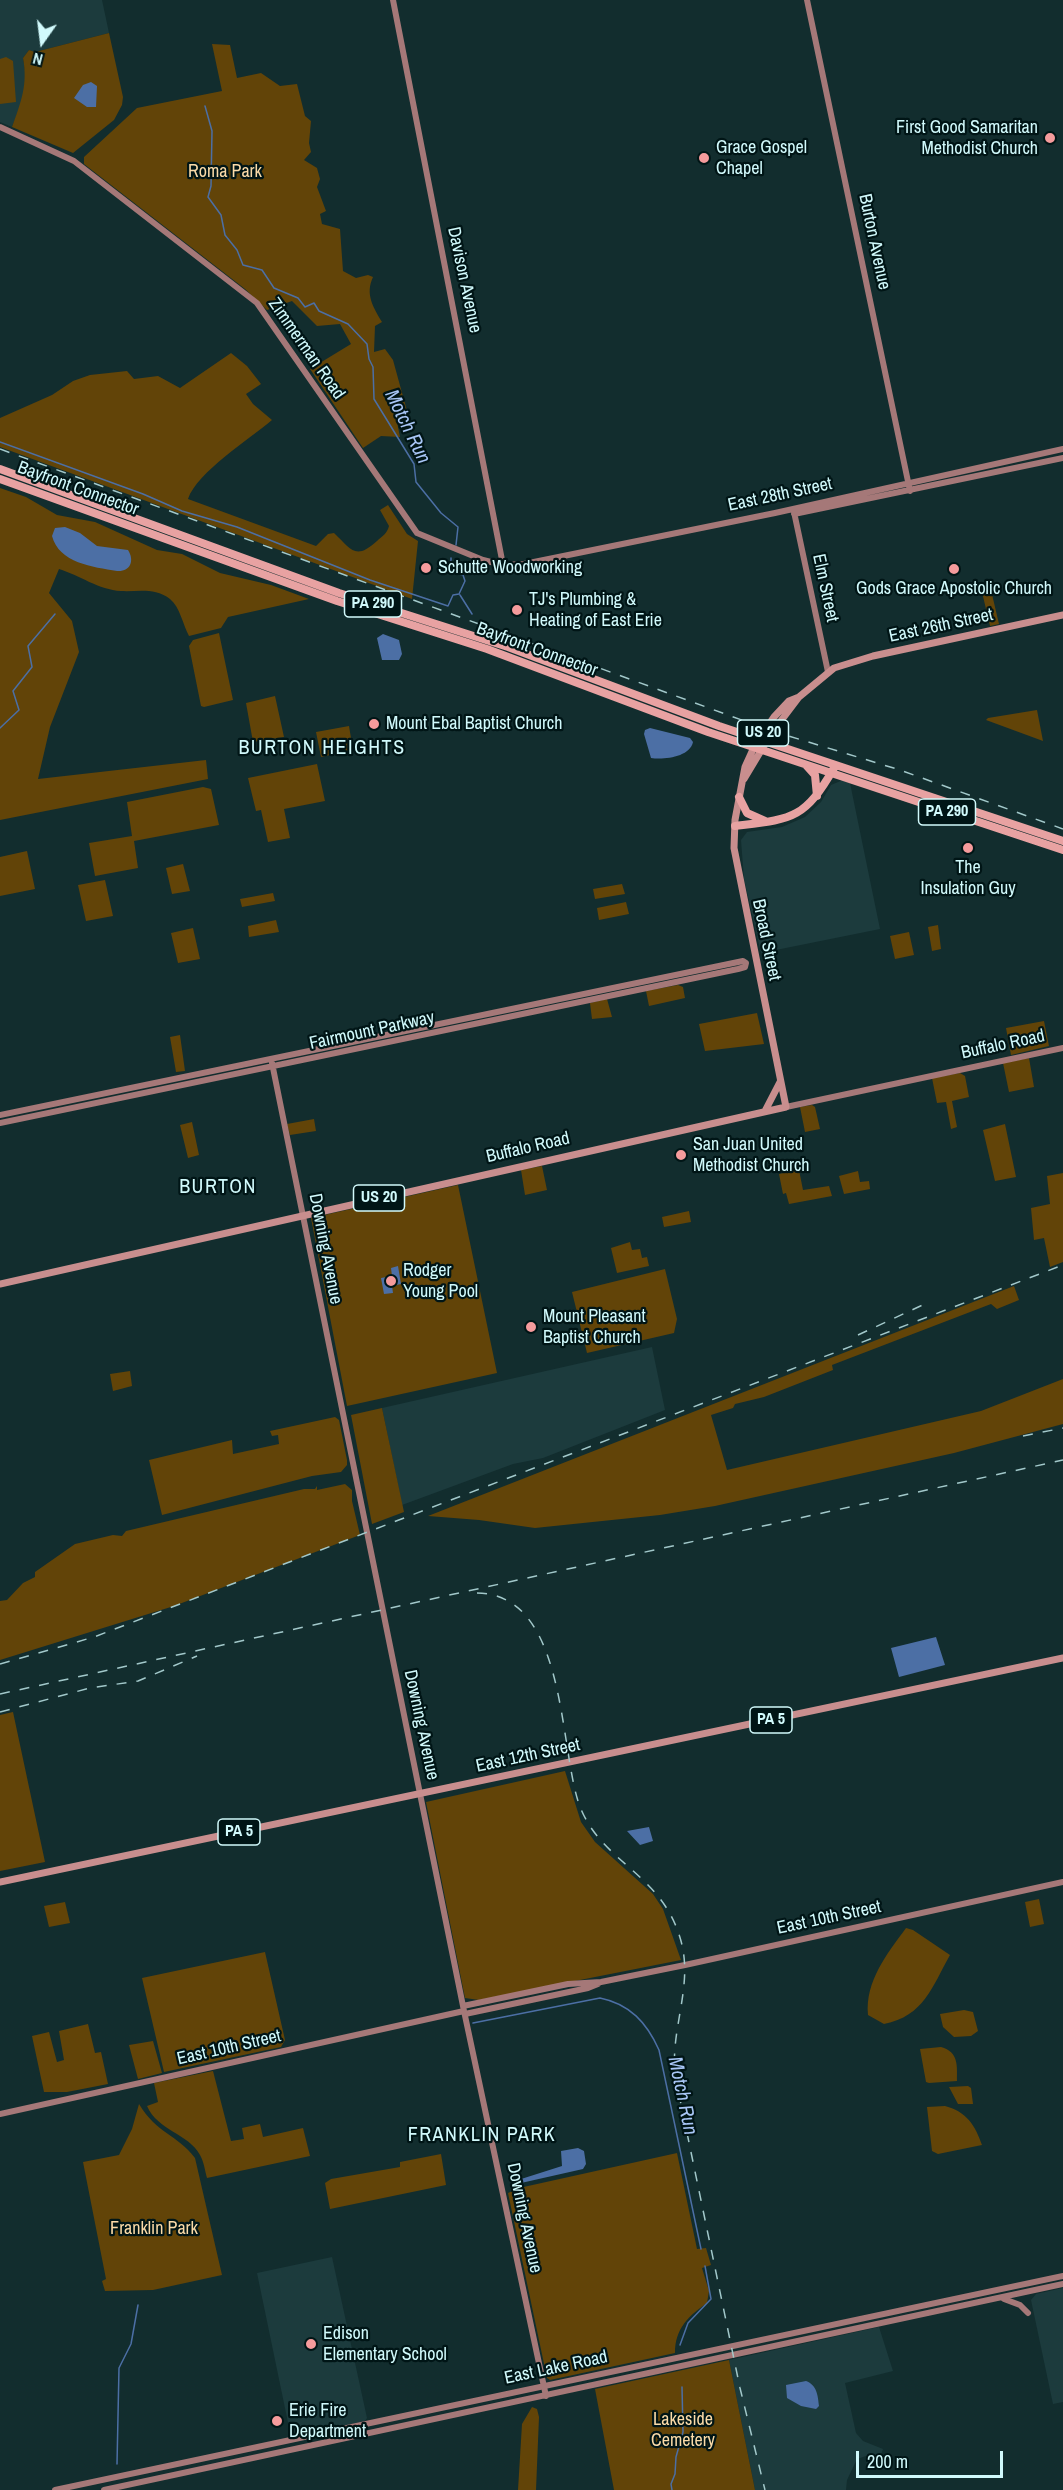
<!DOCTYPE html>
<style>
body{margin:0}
#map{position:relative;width:1063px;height:2490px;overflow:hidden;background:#122d2e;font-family:"Archivo Narrow",sans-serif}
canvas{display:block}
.north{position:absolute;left:12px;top:12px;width:60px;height:60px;-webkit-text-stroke:4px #001516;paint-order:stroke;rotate:194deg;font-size:16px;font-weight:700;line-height:24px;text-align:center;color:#d1fafc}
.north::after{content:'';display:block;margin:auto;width:21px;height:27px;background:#d1fafc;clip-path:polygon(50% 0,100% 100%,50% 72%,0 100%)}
.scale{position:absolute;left:856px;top:2451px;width:147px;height:27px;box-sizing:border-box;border:3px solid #d1fafc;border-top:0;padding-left:8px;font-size:18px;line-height:21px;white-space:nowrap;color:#d1fafc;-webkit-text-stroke:4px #001516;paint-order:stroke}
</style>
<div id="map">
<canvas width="1063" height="2490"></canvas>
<div class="north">N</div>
<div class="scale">200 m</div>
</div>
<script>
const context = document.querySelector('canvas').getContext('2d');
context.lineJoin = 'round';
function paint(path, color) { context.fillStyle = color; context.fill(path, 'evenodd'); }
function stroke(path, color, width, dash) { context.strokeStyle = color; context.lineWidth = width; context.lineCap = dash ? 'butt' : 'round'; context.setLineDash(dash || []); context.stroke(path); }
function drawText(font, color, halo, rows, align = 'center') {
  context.font = font + ' "Archivo Narrow",sans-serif'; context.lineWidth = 4.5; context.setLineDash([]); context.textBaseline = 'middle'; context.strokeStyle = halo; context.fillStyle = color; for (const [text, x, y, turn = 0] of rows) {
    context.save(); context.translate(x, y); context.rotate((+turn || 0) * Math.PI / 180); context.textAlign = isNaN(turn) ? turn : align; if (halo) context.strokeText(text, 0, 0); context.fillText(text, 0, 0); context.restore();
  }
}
paint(new Path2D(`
 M0,0H102L109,33L35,52L29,50L23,58L26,76L25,94L12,127L0,122Z
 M843,780L850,783L880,929L761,953L744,879L741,840L747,832L782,827L805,817L821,802L831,785Z
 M652,1347L665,1410L543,1458L513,1464L402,1505L382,1408Z
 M332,2257L367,2418L365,2421L291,2437L257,2273Z
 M1063,2288V2402L1053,2404L1031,2300L1036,2294Z
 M879,2327L893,2371L845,2383L856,2433L863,2441L883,2449L879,2461L866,2456L857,2459L847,2480L846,2490H755L729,2360Z`), '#1c3b3d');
paint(new Path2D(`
 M109,33L123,97L122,105L114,120L73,153L12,127C21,102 28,85 23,58L29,50L35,52Z
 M212,44L230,45L237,78L261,73L280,86L297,84L305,116L311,121L309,143L311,152L304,160L317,168L320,179L317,187L326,211L320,214L322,224L340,229L343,271L356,278L368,275L373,277C365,294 373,307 382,322L375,326L374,352L385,349L393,360L407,411L396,417L400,437L381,436L363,448L310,369L351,344L340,324L317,326L292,301L267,310L245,289L84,164V157L137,108L222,91Z
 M6,57L13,61L16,102L0,104V59Z
 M231,353L247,366L261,384L246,394L253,404L272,420C250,439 197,472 188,499L316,546L328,534L334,533C351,549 355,561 377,541C382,536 387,534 389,526L380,510L388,505L407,534L418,541L412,599L0,447V418L52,395L73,381L90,375L127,371L134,379L158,376L180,388Z
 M0,488L26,497L57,515L95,522L157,550L182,554L220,573L271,585L309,599L228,617L221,628L189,636C183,625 180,607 170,599C154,587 138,592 121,591C99,590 79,575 59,569L49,593L72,621L79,652L50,727L38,779L206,760L208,779L0,820Z
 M991,590L999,624L990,626L982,592Z
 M219,633L233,700L204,707L201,706L189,646L193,640Z
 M275,696L284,737L253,742L246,703Z
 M1037,710L1043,741L986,720L988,718Z
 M349,726L353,750L321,757L316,732Z
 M317,764L325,801L284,809L290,838L268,842L261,810L256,811L248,778Z
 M203,787L211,789L219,825L134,841L138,868L95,876L89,843L132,836L127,802Z
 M27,851L35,889L0,896V857Z
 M183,864L190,891L172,894L166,868Z
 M105,880L113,916L86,921L78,885Z
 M622,884L625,894L595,899L593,889Z
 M273,893L275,901L242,907L240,899Z
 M626,902L629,914L599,920L597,908Z
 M276,920L279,932L249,937L248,926Z
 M938,925L941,949L932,951L928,927Z
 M193,928L200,959L178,963L171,933Z
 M909,932L914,955L895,959L890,936Z
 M678,985L683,987L685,998L649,1006L646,991Z
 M607,999L612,1017L592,1019L590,1003Z
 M757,1013L764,1044L705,1051L699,1024Z
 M1044,1021L1049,1046L1011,1055L1006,1028Z
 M180,1035L185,1071L176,1072L170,1037Z
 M1029,1058L1034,1087L1009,1092L1003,1063Z
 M960,1073L965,1076L969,1097L952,1101L957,1127L951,1129L946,1102L937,1103L932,1078Z
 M812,1105L815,1107L820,1129L805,1132L800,1107Z
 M314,1119L316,1131L290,1135L287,1124Z
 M192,1122L199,1155L188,1158L180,1125Z
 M1005,1124L1016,1177L995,1181L983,1130Z
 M542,1166L547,1190L525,1195L521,1170Z
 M799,1170L803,1190L829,1186L832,1196L789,1204L786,1193L783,1194L779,1174Z
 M858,1171L860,1182L869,1181L870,1189L844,1194L839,1176Z
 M1063,1173V1262L1050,1267L1044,1238L1034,1240L1031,1208L1050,1204L1047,1176Z
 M458,1185L497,1373L347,1406L311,1218Z
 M689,1211L691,1222L664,1227L662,1217Z
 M630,1242L632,1250L640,1249L642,1258L647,1257L649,1266L617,1273L611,1248Z
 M665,1269L677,1319L674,1333L587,1353L572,1292Z
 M1014,1286L1019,1300L997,1309L991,1304L832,1365L833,1370L764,1397L735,1404L733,1408L711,1415L727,1470L981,1411L1063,1379V1424L954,1453L715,1506L660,1515L535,1528L479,1520L428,1516Z
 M130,1371L132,1386L113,1391L110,1374Z
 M382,1408L404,1512L372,1524L351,1415Z
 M335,1417L339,1420L347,1460V1465L341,1472L312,1476L162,1515L149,1460L232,1440L233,1454L279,1444L278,1435L272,1436L270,1431Z
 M345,1484L352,1490V1501L360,1535L174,1606L0,1660V1601L7,1600L23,1583L35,1577V1572L75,1544L113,1535L122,1536L126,1531L304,1489H315L317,1486V1490Z
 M13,1712L45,1862L0,1871V1715Z
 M565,1771L581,1822L595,1842L653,1894L663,1909L681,1960L479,2000L465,1998L426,1802Z
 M1039,1899L1044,1924L1030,1927L1025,1902Z
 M65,1902L70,1923L49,1927L44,1906Z
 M906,1928L913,1930L950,1955C932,1987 924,2016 884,2024L868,2015C865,1981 887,1954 906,1928Z
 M265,1952L285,2040L281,2047L164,2072L142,1978Z
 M964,2010L973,2012L978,2031L971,2036L954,2037L943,2027L940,2014Z
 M88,2024L95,2053L101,2052L108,2084L67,2092H44L32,2036L49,2032L57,2062L64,2060L59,2031Z
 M153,2041L162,2073L138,2079L129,2045Z
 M941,2047C959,2052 957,2066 957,2081L929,2083L926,2082L920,2049Z
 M213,2071L231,2141L244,2139L242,2128L260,2124L263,2137L303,2128L310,2156L207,2178C205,2171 204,2162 200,2155C188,2133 158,2131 147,2106L158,2102L154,2083Z
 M968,2086L971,2088L973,2104H958L949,2087Z
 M139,2104C157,2134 177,2134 195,2158L222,2275L153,2290L105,2291L102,2281L106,2279L83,2162L119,2155L132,2129Z
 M945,2106C967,2112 975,2125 982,2145L938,2154L932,2151L927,2107Z
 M677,2153L697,2249L706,2248L711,2265L702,2268L709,2291L707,2303C688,2316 675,2329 675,2353L550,2380L547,2378L508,2193L519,2188Z
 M441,2154L446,2185L330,2209L325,2183L331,2179L400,2167V2162Z
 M729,2360L755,2490H614L595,2389Z
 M532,2407L537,2409L539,2417L536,2490H518L522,2424Z`), '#624408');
paint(new Path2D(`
 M91,82L97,86L96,107H87L74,98L83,85Z
 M65,527L80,533L97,546L128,550C135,561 130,572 117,571C93,567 59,563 52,536L55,528Z
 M383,634L399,640L402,654L399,660H382L377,638Z
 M650,728L690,738L693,742C690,757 664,760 651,758L644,734L645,730Z
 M398,1266L401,1284L392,1286L393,1293L384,1294L381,1278L392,1276L391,1268Z
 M936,1637L945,1665L899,1677L891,1648Z
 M649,1827L653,1841L640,1845L627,1831Z
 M578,2148L584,2151L586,2164L583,2169L521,2183L518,2180L562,2166L561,2151Z
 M806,2381C817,2385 818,2396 819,2406L816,2409L801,2406L787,2398L786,2385Z`), '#4c6fa5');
stroke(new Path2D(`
 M205,106L212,131L211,186L208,197L221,215L225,235L237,250L243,265L262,270L274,288L298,298L305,307L314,303L319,311L348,324L367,344L369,359L373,367L374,399L414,464L416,482L441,513L458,527L456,545
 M0,442L143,494L182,511L237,527L370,580L448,606L453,595L459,594L465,581L463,575L451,572V558
 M460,595L472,614
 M0,728L19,710L13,691L32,667L28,646L55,614
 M473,2023L600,1998C630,2004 647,2023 659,2050L701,2249
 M680,2345L688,2323L711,2299L705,2266
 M117,2464L119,2368L131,2344L138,2305
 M672,2490L671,2484L675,2474L676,2457L683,2432L682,2387`), '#4c6fa5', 1.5);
stroke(new Path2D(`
 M393,0L503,565
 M807,0L910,491
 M0,127L74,161L257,303L417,533L483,560L503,565L524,564L775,513L1063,449
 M794,512L828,672
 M794,514L1063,458
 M272,1063L464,2011L546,2396
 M786,1107L1063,1048
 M0,1115L743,961L746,963L745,967L738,969L0,1123
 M463,2006L568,1984L601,1982L685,1965L1063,1882
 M465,2014L588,1988L598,1984
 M0,2114L464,2011
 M1004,2299L1020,2305L1028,2313
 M55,2490L1063,2276
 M104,2490L1063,2284`), '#a57878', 6);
stroke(new Path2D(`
 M744,779L771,734L799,697
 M765,1111L780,1082
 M0,1284L786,1107L734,848L735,820L745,767L755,745L774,717L789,701L799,697L834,668L873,656L1063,615
 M0,1882L1063,1658`), '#c88e8e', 7);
stroke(new Path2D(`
 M0,469L339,593L508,647L719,726L1063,841
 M0,479L337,601L487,649L708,732L1063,850
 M806,765L815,775L817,796
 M739,797L747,813L765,821
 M735,826C792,819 804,820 834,768`), '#e8a2a2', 8);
stroke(new Path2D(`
 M0,449L769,730L900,770L1063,829
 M858,1335L929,1302
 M1023,1436L1063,1428
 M477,1593C565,1594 559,1740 578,1801C598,1863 662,1871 681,1941C694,1988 668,2033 676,2080L740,2388L765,2490
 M0,1664L94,1637L1063,1265
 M0,1694L1063,1460
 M0,1712L90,1688L138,1681L197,1656`), '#a2c8ca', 1.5, [10, 10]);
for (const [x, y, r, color] of [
 [1050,138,6,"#f59b9c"],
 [704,158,6,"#f59b9c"],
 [426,568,6,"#f59b9c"],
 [954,569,6,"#f59b9c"],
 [517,610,6,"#f59b9c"],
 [374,724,6,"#f59b9c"],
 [968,848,6,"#f59b9c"],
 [681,1155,6,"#f59b9c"],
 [391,1281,6,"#f59b9c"],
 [531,1327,6,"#f59b9c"],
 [311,2344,6,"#f59b9c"],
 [277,2421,6,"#f59b9c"]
]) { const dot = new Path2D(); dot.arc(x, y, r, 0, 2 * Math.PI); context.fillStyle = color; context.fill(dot); stroke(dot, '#001516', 2); }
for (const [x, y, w] of [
 [373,604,57],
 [763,733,51],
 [947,812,57],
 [379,1198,51],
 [771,1720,42],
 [239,1832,42]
]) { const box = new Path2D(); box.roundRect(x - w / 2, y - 13, w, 26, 4.5); context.fillStyle = '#001516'; context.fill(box); stroke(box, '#d1fafc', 1.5); }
drawText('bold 16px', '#d1fafc', null, [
 ["PA 290",373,604],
 ["US 20",763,733],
 ["PA 290",947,812],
 ["US 20",379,1198],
 ["PA 5",771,1720],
 ["PA 5",239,1832]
]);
drawText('18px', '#d1fafc', '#001516', [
 ["First Good Samaritan",1038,128,"right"],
 ["Methodist Church",1038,149,"right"],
 ["Grace Gospel",716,148],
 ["Chapel",716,169],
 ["Schutte Woodworking",438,568],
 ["Gods Grace Apostolic Church",954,589,"center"],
 ["TJ's Plumbing &",529,600],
 ["Heating of East Erie",529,621],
 ["Mount Ebal Baptist Church",386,724],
 ["The",968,868,"center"],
 ["Insulation Guy",968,889,"center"],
 ["San Juan United",693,1145],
 ["Methodist Church",693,1166],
 ["Rodger",403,1271],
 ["Young Pool",403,1292],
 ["Mount Pleasant",543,1317],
 ["Baptist Church",543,1338],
 ["Edison",323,2334],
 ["Elementary School",323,2355],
 ["Erie Fire",289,2411],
 ["Department",289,2432]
], 'left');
drawText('18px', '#fbdba8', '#001516', [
 ["Roma Park",225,172],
 ["Franklin Park",154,2229],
 ["Lakeside",683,2420],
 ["Cemetery",683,2441]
]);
drawText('18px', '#d1fafc', '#001516', [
 ["Burton Avenue",874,242,78],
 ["Davison Avenue",464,280,78],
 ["Zimmerman Road",306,349,55],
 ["Bayfront Connector",78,489,20],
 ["East 28th Street",780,495,-12],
 ["Elm Street",825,588,78],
 ["East 26th Street",941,626,-12],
 ["Bayfront Connector",537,650,20],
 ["Broad Street",766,940,78],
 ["Fairmount Parkway",372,1031,-12],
 ["Buffalo Road",1003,1045,-12],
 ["Buffalo Road",528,1148,-13],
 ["Downing Avenue",325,1249,79],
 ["Downing Avenue",421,1725,78],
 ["East 12th Street",528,1756,-12],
 ["East 10th Street",829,1918,-12],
 ["East 10th Street",229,2048,-13],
 ["Downing Avenue",524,2218,78],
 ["East Lake Road",556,2368,-12]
]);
drawText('italic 20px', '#a8c6f6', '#001516', [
 ["Motch Run",407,427,64],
 ["Motch Run",682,2096,78]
]);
context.letterSpacing = '1.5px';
drawText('20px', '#d1fafc', '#001516', [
 ["BURTON HEIGHTS",322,749],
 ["BURTON",218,1188],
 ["FRANKLIN PARK",482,2136]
]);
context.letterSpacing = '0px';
</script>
